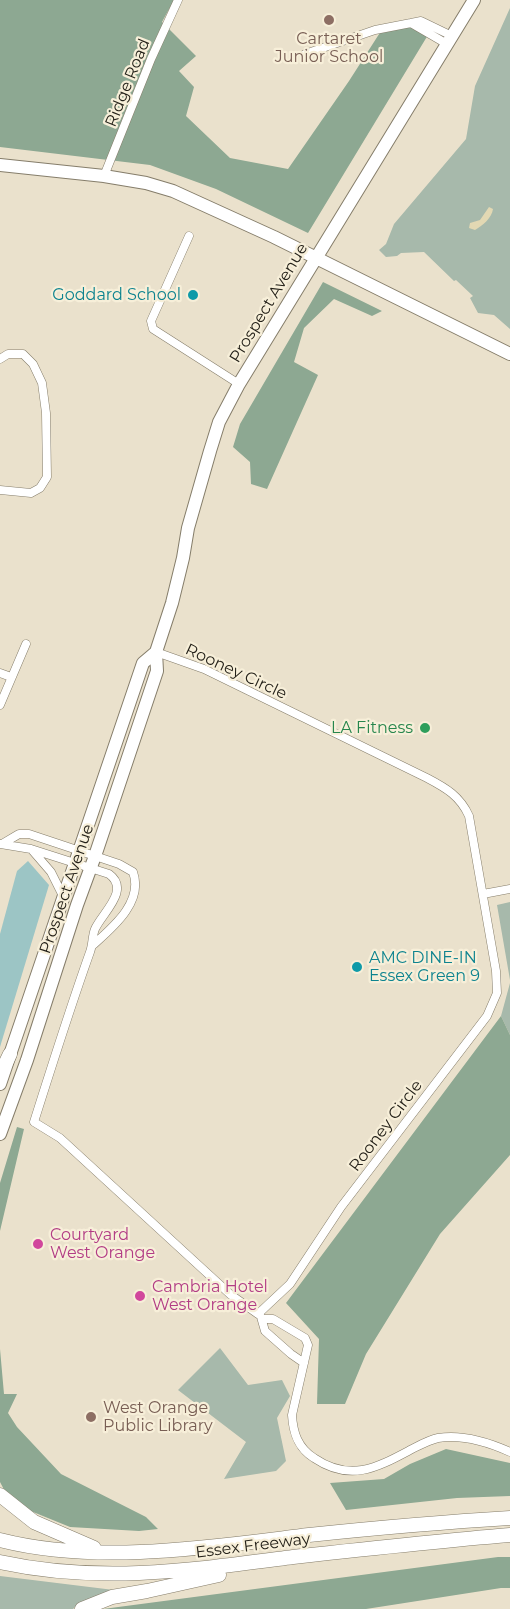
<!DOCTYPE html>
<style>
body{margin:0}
canvas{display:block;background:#eae1cc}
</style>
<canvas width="510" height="1609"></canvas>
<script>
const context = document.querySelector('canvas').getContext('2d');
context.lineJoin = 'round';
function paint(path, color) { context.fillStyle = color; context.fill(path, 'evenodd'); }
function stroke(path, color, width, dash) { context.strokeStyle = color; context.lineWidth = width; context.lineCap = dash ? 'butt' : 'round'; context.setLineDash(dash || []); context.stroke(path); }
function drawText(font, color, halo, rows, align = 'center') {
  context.font = font + ' Montserrat,sans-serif'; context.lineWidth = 4.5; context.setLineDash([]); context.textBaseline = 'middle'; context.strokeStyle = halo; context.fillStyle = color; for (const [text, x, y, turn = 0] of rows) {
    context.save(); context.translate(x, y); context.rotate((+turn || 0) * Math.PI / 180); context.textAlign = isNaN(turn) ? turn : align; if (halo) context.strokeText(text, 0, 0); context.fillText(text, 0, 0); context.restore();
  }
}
paint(new Path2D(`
 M510,8V329L494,315L478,313L470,298L473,296L456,280L454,281L424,252L401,253L397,256L386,257L379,250L386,244L394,224L466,139L475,86Z
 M510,902V980L497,905Z
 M510,983V1035L501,1016Z
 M220,1348L248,1385L282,1380L290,1396L277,1418L286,1461L276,1471L224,1479L246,1442L178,1390Z
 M0,1576L122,1591L77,1605L73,1609H0Z`), '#a7b9ab');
paint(new Path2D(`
 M0,0H174L162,22L196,56L179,71L194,87L186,116L230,158L288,169L349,81L381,31L411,22L431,30L308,233L216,189L150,165L0,147Z
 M323,282L382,311L372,316L334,299L304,328L294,362L318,375L267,489L251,484L250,462L233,447L240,424Z
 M501,1016L510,1035V1155L440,1234L366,1354L345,1404H317L319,1339L286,1303Z
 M17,1127L24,1129L0,1231V1183Z
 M0,1349L4,1394H17L8,1413L17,1427L61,1474L146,1517L158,1529L139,1531L70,1527L11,1503L0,1482Z
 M446,1449L510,1463V1496L457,1498L346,1510L330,1483L384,1479L410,1464Z
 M498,1557H510V1588H501L366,1609H103Z`), '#8da892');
paint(new Path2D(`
 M489,207L493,209C492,218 482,226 475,230L469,228L470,223L480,220Z`), '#e2d8b3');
paint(new Path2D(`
 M28,861L49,885L0,1047V934L17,871Z`), '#9cc5c5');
const street = new Path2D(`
 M447,44L411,23L421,21L452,36
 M305,54L375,30L411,23
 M104,176L151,59L178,0
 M189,236L151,321L153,329L239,384
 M0,359L8,354H23L33,364L42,383L46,413L47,477L40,488L31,493L0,490
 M0,673L11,677
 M0,705L26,644
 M0,844L31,849L109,874C131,890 102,913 95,929C92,936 93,944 90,952C70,1008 52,1065 34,1122L60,1138L231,1295L258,1314L290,1284L341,1207L487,1016L497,993L496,971L469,816C460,796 446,788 427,778L204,669L156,652
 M2,844L19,834H29L119,864L133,872C144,902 112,928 93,945
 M32,850L51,872L63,896
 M483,894L510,889
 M261,1317L265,1331L291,1354L304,1363
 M263,1319H273L305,1338L308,1345L292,1415C293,1433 298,1448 314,1458C351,1483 378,1467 412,1449C420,1445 429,1440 438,1438C463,1434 488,1442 510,1452`);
const primary = new Path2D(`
 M0,165L104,176L146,183L173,191L274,237L510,354
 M0,1084L143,663L156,652
 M0,1134L27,1060L77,905L95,856L157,671L156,652L172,603L183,558L188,528L210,451L219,422L239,384L474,0`);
const highway = new Path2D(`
 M0,1075L10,1054
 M0,1495L34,1522L94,1548
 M0,1540C98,1565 211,1547 309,1535C376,1528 443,1522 510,1518
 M0,1562C101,1584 193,1570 293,1557C365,1549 437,1541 510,1535
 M82,1609L112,1597L147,1591L219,1575`);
stroke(street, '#857d6a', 9);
stroke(primary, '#857d6a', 14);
stroke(highway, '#857d6a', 15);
stroke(street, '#fff', 8);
stroke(primary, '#fff', 12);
stroke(highway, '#fff', 14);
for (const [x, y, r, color] of [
 [329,20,6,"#8d6e63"],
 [193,295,6,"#0f9aa8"],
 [425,728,6,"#2e9e5b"],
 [357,967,6,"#0f9aa8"],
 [38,1244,6,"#d1479c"],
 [140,1296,6,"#d1479c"],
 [91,1417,6,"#8d6e63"]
]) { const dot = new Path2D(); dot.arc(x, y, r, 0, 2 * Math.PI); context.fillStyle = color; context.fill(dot); stroke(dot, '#f7efd9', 2); }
drawText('16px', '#785e54', '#f7efd9', [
 ["Cartaret",329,39],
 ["Junior School",329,57],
 ["West Orange",103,1408,"left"],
 ["Public Library",103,1426,"left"]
]);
drawText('16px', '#242119', '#f7efd9', [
 ["Ridge Road",128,83,-68],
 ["Prospect Avenue",269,303,-59],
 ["Rooney Circle",236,672,25],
 ["Prospect Avenue",67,889,-71],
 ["Rooney Circle",386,1126,-53],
 ["Essex Freeway",253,1546,-7]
]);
drawText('16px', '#0d838f', '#f7efd9', [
 ["Goddard School",181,295],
 ["AMC DINE-IN",369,958,"left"],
 ["Essex Green 9",369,976,"left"]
], 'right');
drawText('16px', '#27864d', '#f7efd9', [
 ["LA Fitness",413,728]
], 'right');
drawText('16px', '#b23c85', '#f7efd9', [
 ["Courtyard",50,1235],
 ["West Orange",50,1253],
 ["Cambria Hotel",152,1287],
 ["West Orange",152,1305]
], 'left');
</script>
